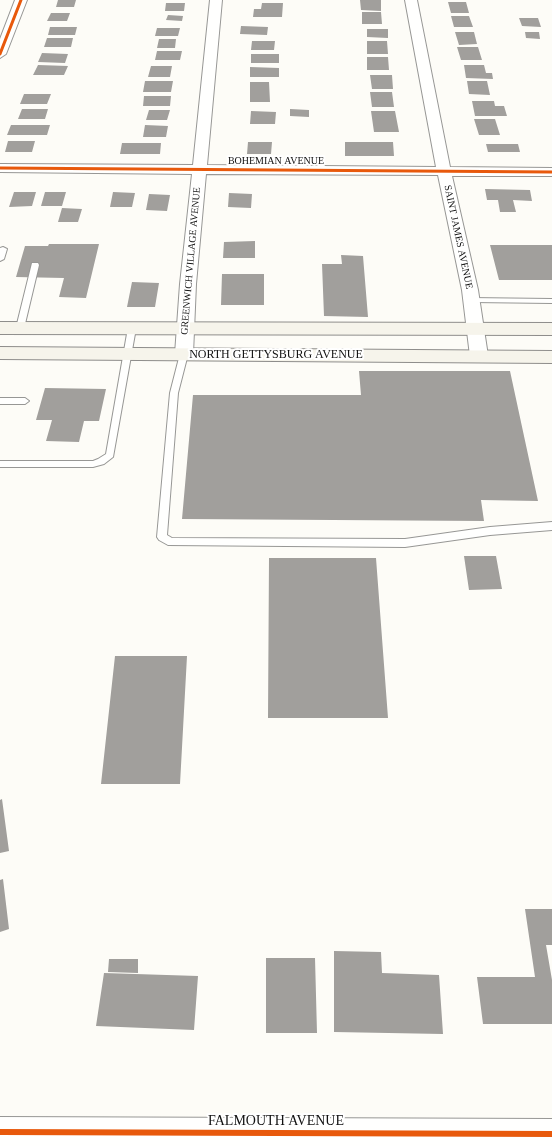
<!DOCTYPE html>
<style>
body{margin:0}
canvas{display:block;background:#fdfcf7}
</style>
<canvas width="552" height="1146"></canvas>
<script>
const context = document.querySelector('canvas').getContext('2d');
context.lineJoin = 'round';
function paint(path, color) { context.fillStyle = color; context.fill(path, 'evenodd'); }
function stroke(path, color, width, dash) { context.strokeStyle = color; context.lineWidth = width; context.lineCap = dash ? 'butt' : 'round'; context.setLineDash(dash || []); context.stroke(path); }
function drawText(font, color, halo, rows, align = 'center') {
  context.font = font + ' "Times New Roman",serif'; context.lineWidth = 4; context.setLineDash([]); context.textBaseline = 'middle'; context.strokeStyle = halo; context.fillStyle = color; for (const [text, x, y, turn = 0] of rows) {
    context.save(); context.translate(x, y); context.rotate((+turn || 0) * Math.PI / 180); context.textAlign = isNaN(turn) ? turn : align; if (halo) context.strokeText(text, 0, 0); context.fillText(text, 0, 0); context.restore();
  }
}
paint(new Path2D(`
 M58,0H76L74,7H56Z
 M360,0H381V11L361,10Z
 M448,2H466L469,13H451Z
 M166,3H185L184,11H165Z
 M262,3H283L282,17H253L254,9H261Z
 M362,12H381L382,24H362Z
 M51,13H70L67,21H47Z
 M168,15L183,16L182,21L166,20Z
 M451,16H469L473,27H454Z
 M519,18H538L541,27L522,26Z
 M241,26L268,27L267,35L240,34Z
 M50,27H77L75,35H48Z
 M157,28H180L178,36H155Z
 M367,29H388V38L367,37Z
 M455,32H474L477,44L459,45Z
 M525,32H539L540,39L526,38Z
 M47,38H73L71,47H44Z
 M159,39H176L175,48H157Z
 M252,41H275L274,50H251Z
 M367,41H387L388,54H367Z
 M457,47H478L482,60H461Z
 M157,51H182L180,60H155Z
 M42,53L68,54L65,63L38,62Z
 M251,54H279V63H251Z
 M367,57H388L389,70H367Z
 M38,65L68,66L64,75H33Z
 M464,65H484L486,73H492L493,79L466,78Z
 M151,66H172L170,77H148Z
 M250,67L279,68V77H250Z
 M370,75H392L393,89H372Z
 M145,81H173L171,92H143Z
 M467,81H487L490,95L469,94Z
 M250,82H269L270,102H250Z
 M370,92H392L394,107H372Z
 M24,94H51L47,104H20Z
 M144,96H171L170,106H143Z
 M472,101H494L495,106H504L507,116H475Z
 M22,109H48L45,119H18Z
 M290,109L309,110V117L290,116Z
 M149,110H170L167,120H146Z
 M251,111L276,112L275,124H250Z
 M371,111H395L399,132H374Z
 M474,119H495L500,135H479Z
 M11,125H50L47,135H7Z
 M145,125L168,126L166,137H143Z
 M8,141H35L32,152H5Z
 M248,142H272L271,154H247Z
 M345,142H393L394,156H345Z
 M122,143H161L160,154H120Z
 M486,144H518L520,152H488Z
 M485,189L530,190L532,201L513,200L516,212H500L498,200H487Z
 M14,192H36L32,206L9,207Z
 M45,192H66L62,206H41Z
 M113,192L135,193L132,207H110Z
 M229,193L252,194L251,208L228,207Z
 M149,194L170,195L167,211L146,210Z
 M62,208L82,209L78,222H58Z
 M255,241V258H223L224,242Z
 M49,244H99L86,298L59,297L64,278L16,277L25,246H48Z
 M490,245H552V280H499Z
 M341,255L363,256L368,317L324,316L322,264H342Z
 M222,274H264V305H221Z
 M132,282L159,283L155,307H127Z
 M359,371H510L538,501L481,500L484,521L182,519L193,395H361Z
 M45,388L106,389L99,421H84L79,442L46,441L52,420H36Z
 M464,556H496L502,589L469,590Z
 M269,558H376L388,718H268Z
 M115,656H187L180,784H101Z
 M2,799L9,851L0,853V800Z
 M3,879L9,929L0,932V880Z
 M525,909H552V945H546L552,980V1024H483L477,977H535Z
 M334,951L381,952L382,973L439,975L443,1034L334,1032Z
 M266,958H315L317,1033H266Z
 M109,959H138V973L108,972Z
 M104,973L198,976L194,1030L96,1026Z`), '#a19f9c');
const lane = new Path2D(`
 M3,247L7,249L4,259L0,261V248Z
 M32,263H38L39,265L24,328L20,331L16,328Z
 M469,298L552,299V303L472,302H469Z
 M132,325L136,328L113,457L104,464L93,467H0V461H93L98,459L106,454L128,328Z
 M184,351L188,354L178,393L167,535L172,538L405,539L490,527L552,522V530L490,535L405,547L168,545L159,540L157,537L170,393L180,354Z
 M0,398H25L29,401L25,404H0Z`);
const street = new Path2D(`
 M15,0H27L6,54L0,58V39Z
 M210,0H222L207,165L436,167L405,0H417L450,167L552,168V176H452L478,290L488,356L485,360L479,362L473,360L470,356L462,290L438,175L206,174L196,284L193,354L190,358L184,360L178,358L175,354L180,284L192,174L0,172V164L193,165Z
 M0,1117L552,1119V1146H0Z`);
const secondary = new Path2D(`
 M0,322L552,323V335L0,334Z
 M0,347L552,351V363L0,359Z`);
stroke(lane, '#979795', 2);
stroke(street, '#979795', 2);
stroke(secondary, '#8e8d8b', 2);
paint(lane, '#fffffe');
paint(street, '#fffffe');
paint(secondary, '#f6f4eb');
stroke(new Path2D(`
 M0,54L21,0
 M0,168L552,172`), '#e8590c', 3);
stroke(new Path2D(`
 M0,1132L552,1134`), '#e8590c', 6);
drawText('10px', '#111', '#fff', [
 ["BOHEMIAN AVENUE",276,161],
 ["SAINT JAMES AVENUE",458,237,78],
 ["GREENWICH VILLAGE AVENUE",191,261,-85]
]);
drawText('12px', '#111', '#fff', [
 ["NORTH GETTYSBURG AVENUE",276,355]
]);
drawText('14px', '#111', '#fff', [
 ["FALMOUTH AVENUE",276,1121]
]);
</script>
